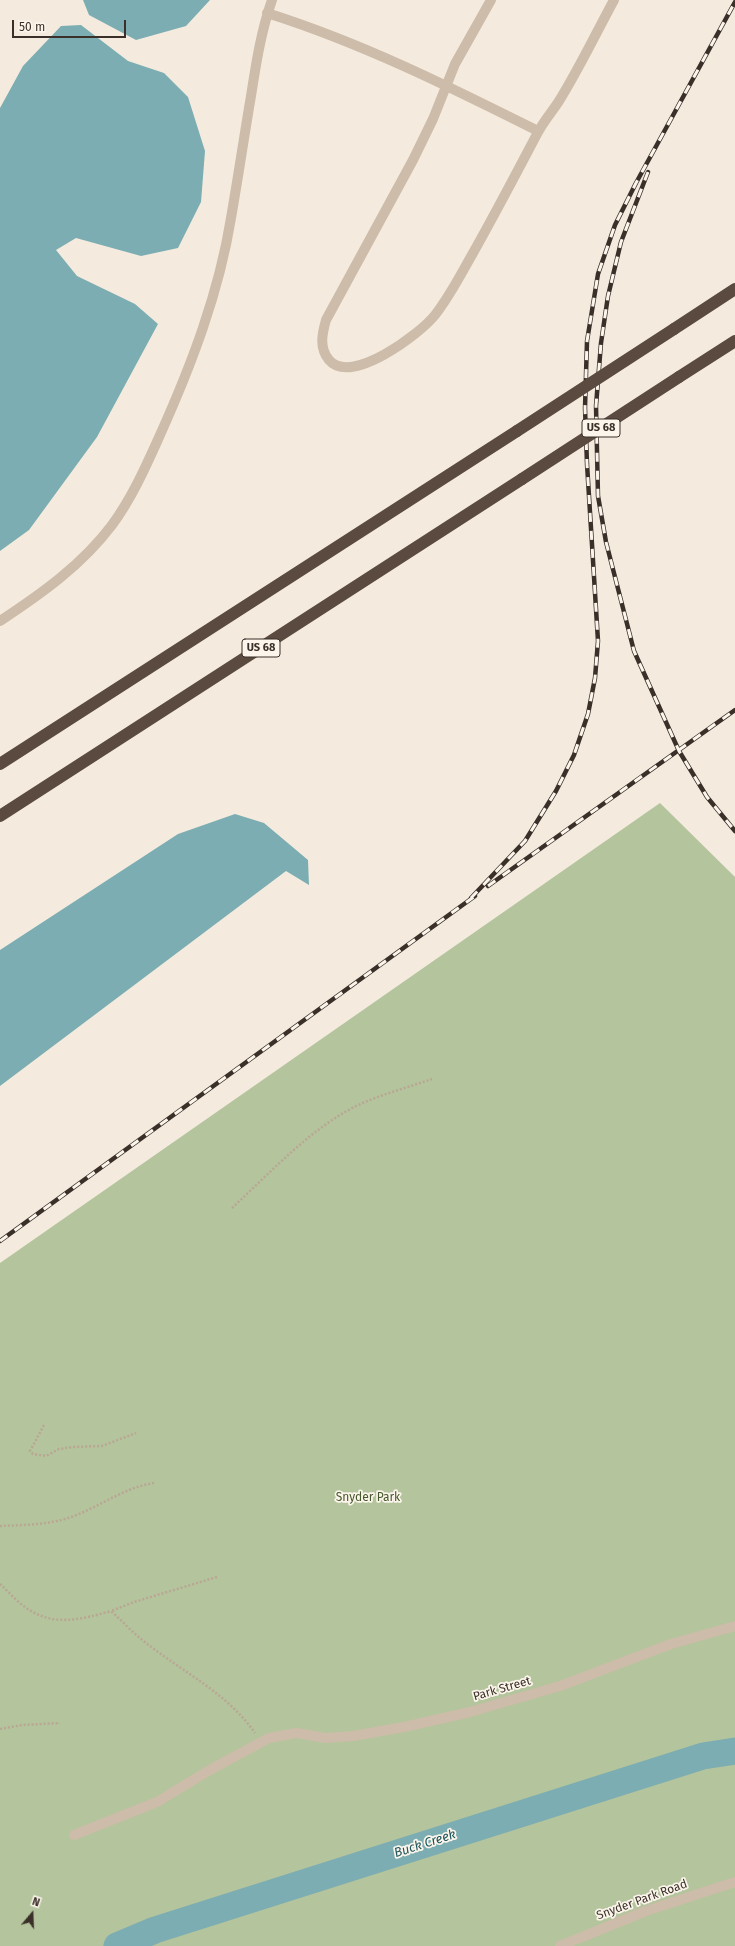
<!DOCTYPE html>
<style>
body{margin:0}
#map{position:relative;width:735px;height:1946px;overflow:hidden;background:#f4ebde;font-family:"Fira Sans",sans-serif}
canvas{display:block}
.north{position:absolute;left:12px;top:1894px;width:40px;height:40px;-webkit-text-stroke:3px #fbf5eb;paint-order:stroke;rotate:19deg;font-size:11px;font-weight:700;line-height:16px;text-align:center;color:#3a3029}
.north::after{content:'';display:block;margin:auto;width:14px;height:18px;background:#3a3029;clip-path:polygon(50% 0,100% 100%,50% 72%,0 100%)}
.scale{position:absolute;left:12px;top:20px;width:114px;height:18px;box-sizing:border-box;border:2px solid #3a3029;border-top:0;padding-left:5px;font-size:12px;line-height:14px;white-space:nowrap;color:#3a3029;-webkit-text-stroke:3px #fbf5eb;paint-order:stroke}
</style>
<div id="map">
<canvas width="735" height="1946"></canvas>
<div class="north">N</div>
<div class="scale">50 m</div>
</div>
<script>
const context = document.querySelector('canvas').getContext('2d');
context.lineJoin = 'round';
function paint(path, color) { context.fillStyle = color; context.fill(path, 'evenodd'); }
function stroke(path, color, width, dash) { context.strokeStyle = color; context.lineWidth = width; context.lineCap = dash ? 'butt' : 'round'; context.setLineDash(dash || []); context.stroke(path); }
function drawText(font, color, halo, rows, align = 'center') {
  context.font = font + ' "Fira Sans",sans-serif'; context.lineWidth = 3.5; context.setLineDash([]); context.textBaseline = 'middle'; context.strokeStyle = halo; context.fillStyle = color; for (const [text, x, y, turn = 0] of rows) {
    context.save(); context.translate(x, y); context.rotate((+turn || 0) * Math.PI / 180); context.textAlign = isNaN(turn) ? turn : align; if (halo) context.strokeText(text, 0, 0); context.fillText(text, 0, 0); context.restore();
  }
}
paint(new Path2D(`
 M660,803L735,877V1946H0V1263Z`), '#b4c49d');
paint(new Path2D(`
 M83,0H210L186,26L136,40L89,15Z
 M81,25L128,61L164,73L188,97L205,151L201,202L178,248L141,256L76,238L56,250L77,276L135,304L158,324L97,437L29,530L0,551V108L23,66L61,26Z
 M235,814L264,823L308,860L309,885L286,871L0,1086V950L178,834Z`), '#7cadb2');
stroke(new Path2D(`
 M117,1946L155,1930L703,1756L735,1751`), '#7cadb2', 27);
stroke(new Path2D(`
 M232,1208C270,1173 308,1131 354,1107C379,1095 406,1088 432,1079
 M44,1425L30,1451L33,1454L46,1456L59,1449L73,1447L102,1446L136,1433
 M0,1526C21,1525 44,1525 65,1519C96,1510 121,1488 154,1483
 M217,1577L134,1602L111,1611C121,1620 130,1630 140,1638C178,1670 226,1691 255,1733
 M0,1584C9,1592 18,1603 28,1609C54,1627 83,1619 111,1611
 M0,1729L22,1725L60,1723`), '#b9a693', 2.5, [2, 2]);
stroke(new Path2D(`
 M491,0L455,64L433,119L413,160L326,320C322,334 319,348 329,360C351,386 420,334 435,315C450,296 461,274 473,253C495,214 516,174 537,134C543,122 552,112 559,101C579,69 596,33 614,0
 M267,13C362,43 450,87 538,131
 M0,621C41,594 82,565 112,525C132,498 146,466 160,435C191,366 219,293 231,218C238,178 244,137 251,96C256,64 261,31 272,0
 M74,1835L157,1802L208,1771L269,1738L297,1733L325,1738L353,1736L404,1727L470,1712L560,1686L671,1644L735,1626
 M560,1946L646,1911L735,1882`), '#cdbca9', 10);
stroke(new Path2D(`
 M674,329L735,289
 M679,377L735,341
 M0,764L517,431
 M0,816L522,479`), '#5b4a40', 12);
const rail = new Path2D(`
 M648,172L621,242L608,296L601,343L596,406L598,496L606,542L634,651L679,751L707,797L735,831
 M488,886L735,710
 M471,898L525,841L556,791L574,755L588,714L595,678L598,641L587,464L585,408L587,341L598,274L615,225L636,183L735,2
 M0,1241L475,896`);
stroke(rail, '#3a3029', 4.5);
stroke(rail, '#fbf5eb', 3, [9]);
stroke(new Path2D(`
 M517,431L674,329
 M522,479L679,377`), '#5b4a40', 12);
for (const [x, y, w] of [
 [601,428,38],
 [261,648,38]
]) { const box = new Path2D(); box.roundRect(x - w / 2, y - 9, w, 18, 3); context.fillStyle = '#fbf5eb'; context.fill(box); stroke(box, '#3a3029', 1); }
drawText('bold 11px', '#3a3029', null, [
 ["US 68",601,428],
 ["US 68",261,648]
]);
drawText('12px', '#46592c', '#fbf5eb', [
 ["Snyder Park",368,1498]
]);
drawText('12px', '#3a3029', '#fbf5eb', [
 ["Park Street",502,1689,-16],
 ["Snyder Park Road",642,1900,-20]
]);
drawText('italic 13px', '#1d555d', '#fbf5eb', [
 ["Buck Creek",425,1844,-18]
]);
</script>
